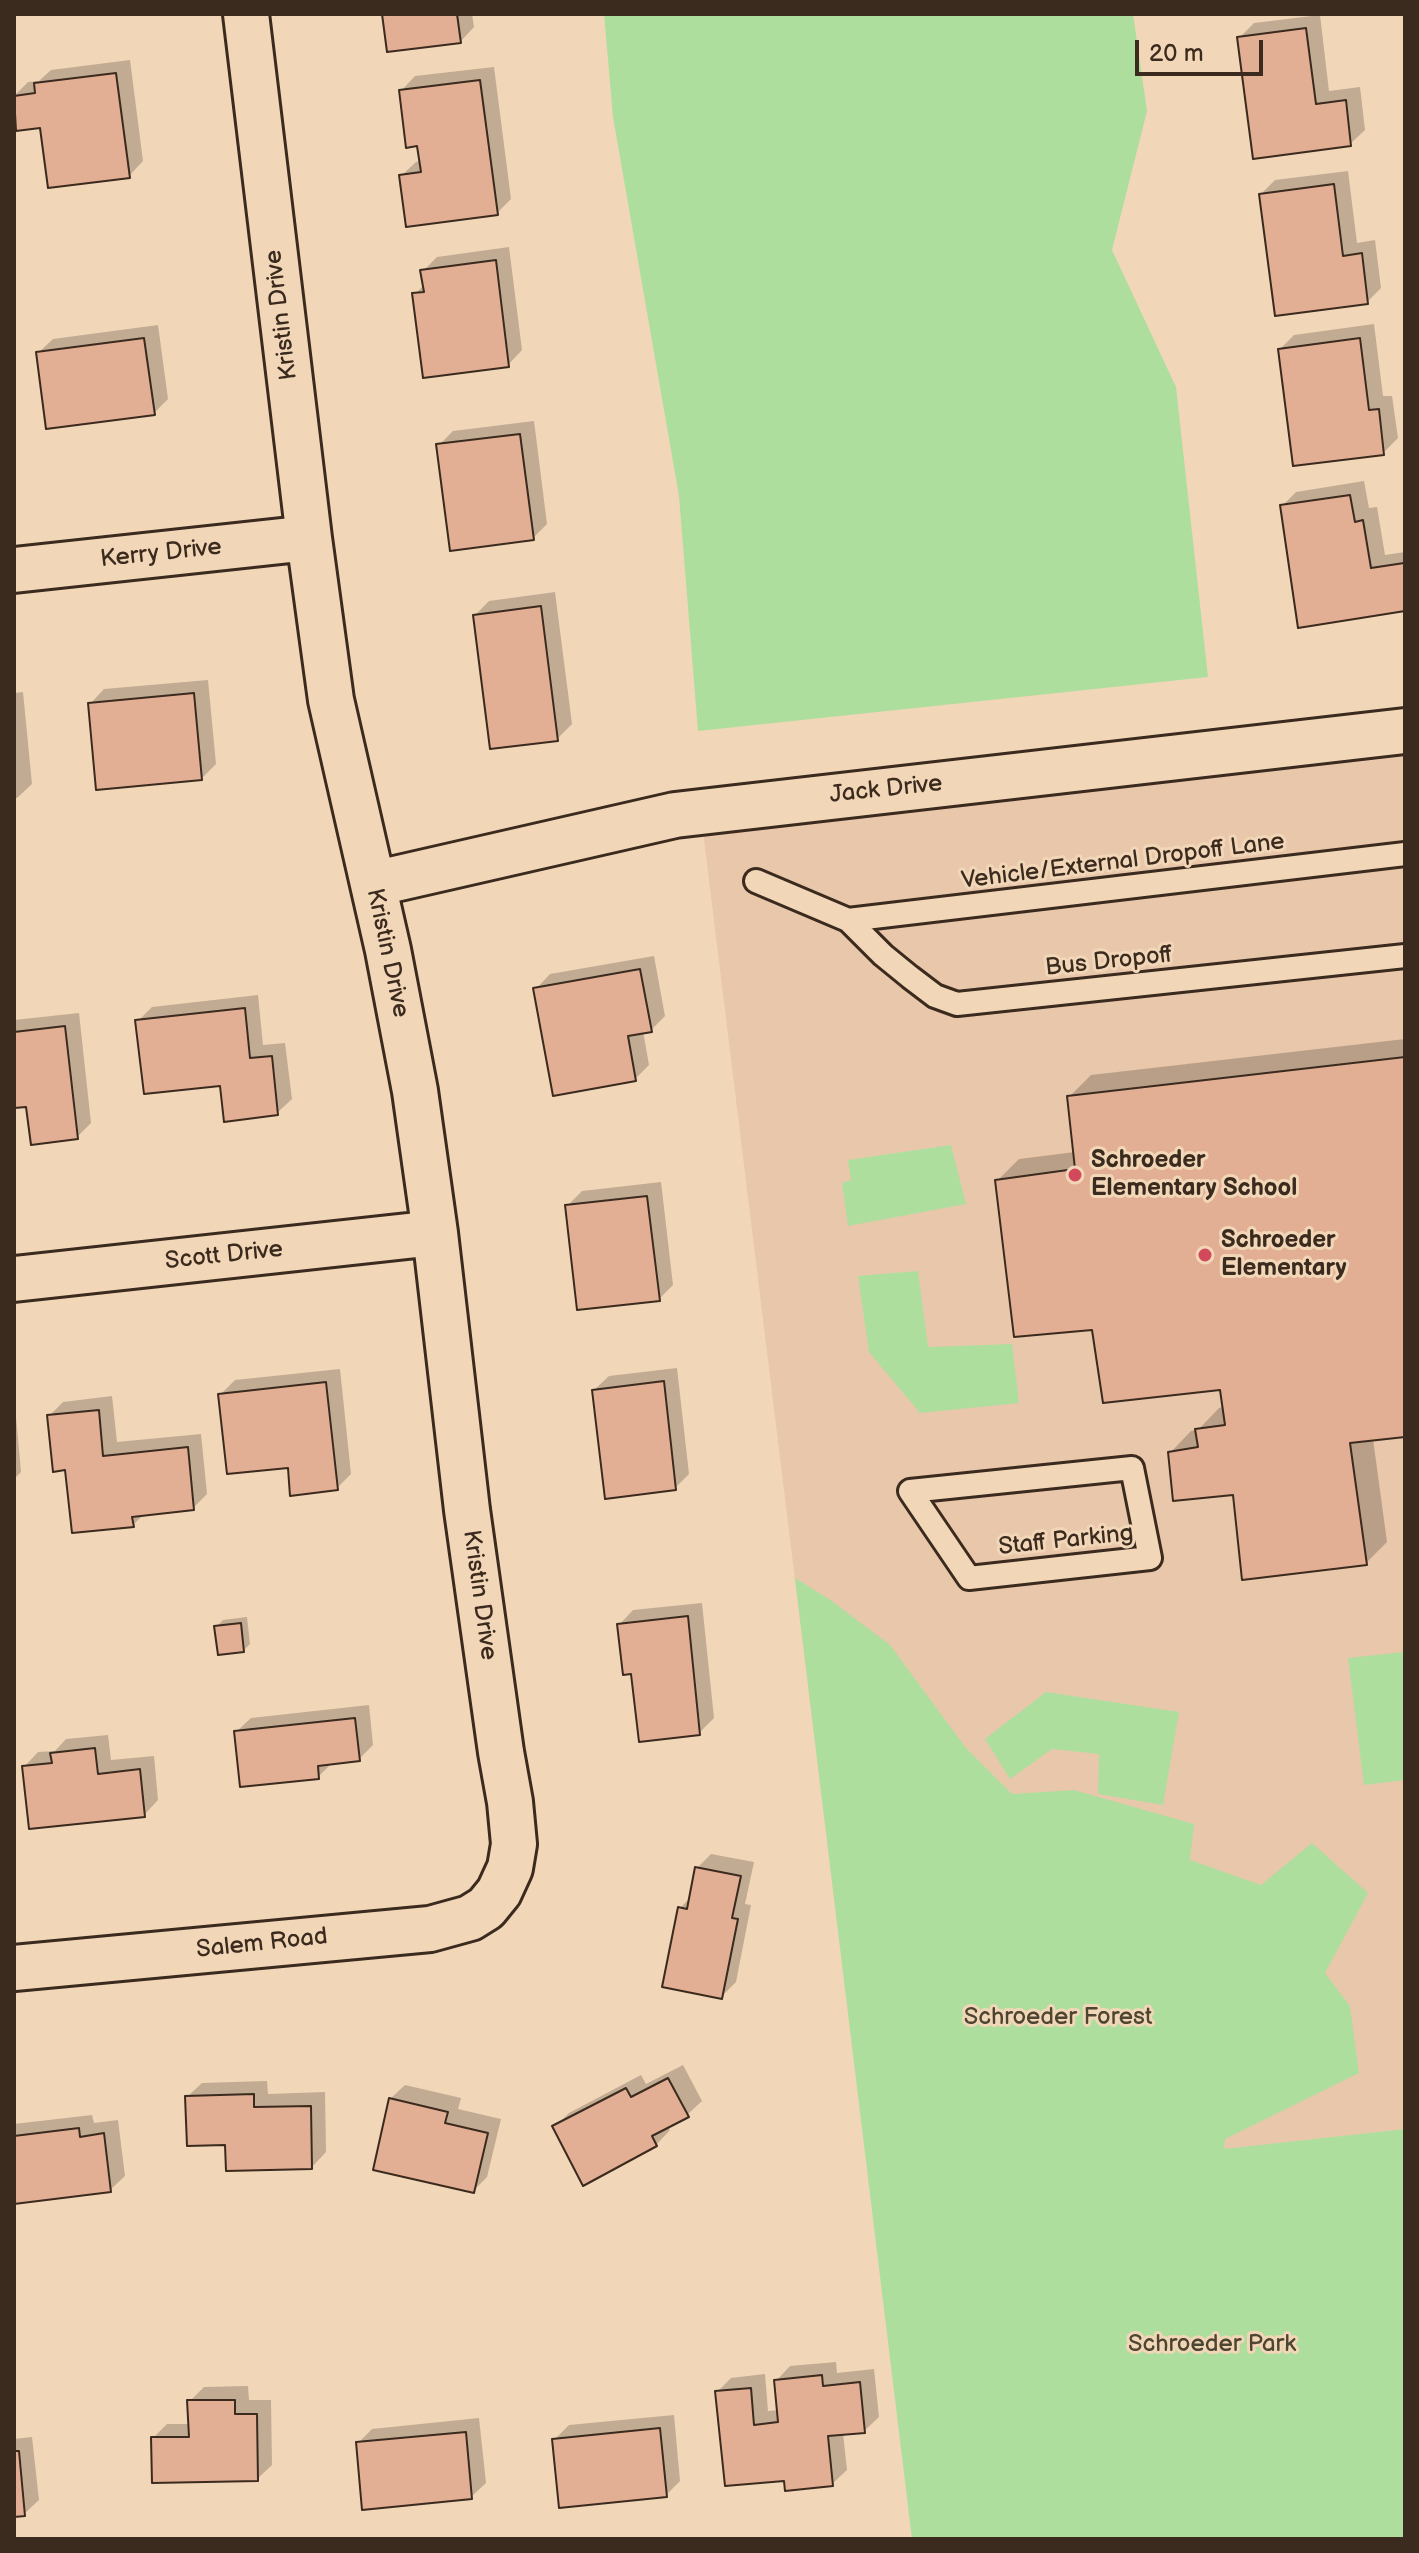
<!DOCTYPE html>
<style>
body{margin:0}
#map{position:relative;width:1419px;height:2553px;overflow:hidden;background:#f2d6b8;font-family:"Balsamiq Sans",sans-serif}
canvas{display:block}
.frame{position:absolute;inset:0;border:16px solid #3b2a1e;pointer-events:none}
.scale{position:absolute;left:1135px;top:40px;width:128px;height:36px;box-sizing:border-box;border:4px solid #3b2a1e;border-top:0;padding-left:10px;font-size:24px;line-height:28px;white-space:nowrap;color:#3b2a1e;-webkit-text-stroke:6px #f2d6b8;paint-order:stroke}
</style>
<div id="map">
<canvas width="1419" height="2553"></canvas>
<div class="frame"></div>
<div class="scale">20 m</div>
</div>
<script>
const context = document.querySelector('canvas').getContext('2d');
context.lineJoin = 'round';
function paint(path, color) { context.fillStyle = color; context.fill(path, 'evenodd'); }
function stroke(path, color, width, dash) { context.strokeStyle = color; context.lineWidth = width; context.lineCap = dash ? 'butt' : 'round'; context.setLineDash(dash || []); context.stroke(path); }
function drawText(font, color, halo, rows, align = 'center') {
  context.font = font + ' "Balsamiq Sans",sans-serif'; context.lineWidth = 6; context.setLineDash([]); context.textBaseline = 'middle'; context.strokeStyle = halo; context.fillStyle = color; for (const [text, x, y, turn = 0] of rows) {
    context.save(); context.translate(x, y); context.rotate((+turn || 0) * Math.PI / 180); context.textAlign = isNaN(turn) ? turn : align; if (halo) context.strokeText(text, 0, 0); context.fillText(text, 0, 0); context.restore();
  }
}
paint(new Path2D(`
 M1405,733V2129L870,2190L701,815Z`), '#e9c7aa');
paint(new Path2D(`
 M604,14H1133L1147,111L1112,250L1176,387L1208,677L698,731L679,496L613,117Z
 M951,1145L966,1204L848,1226L842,1183L851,1180L848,1160Z
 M918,1271L928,1347L1012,1344L1019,1403L920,1413L869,1352L858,1276Z
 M795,1578L829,1599L890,1645L966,1748L1012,1794L1074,1790L1194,1824L1190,1860L1261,1885L1312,1843L1368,1893L1325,1973L1350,2006L1359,2073L1225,2139L1224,2149L1405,2129V2539H912Z
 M1405,1652V1780L1364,1785L1348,1658Z
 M1046,1692L1179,1712L1163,1805L1098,1794L1099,1754L1052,1749L1010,1779L985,1739Z`), '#aede9e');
paint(new Path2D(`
 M384,14H472L474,27L460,42Z
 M1320,15L1329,91L1360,87L1365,130L1350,144L1239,38L1254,23Z
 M130,60L143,161L129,176L41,126L18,129L14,96L28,82L39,81L51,70Z
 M494,67L511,199L497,213L401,176L416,162L421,161L418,144L401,91L415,76Z
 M1348,171L1357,243L1375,240L1381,288L1367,302L1261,194L1275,180Z
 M509,247L522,350L508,365L415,294L425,284L423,271L437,257Z
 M1374,324L1383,396H1392L1398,438L1383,453L1280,349L1294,335Z
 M158,325L168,399L154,413L38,353L53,339Z
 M534,421L547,524L533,538L439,445L453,431Z
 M1364,481L1369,508L1377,507L1385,555L1405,552V609L1300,625L1282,506L1296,492Z
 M555,592L572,724L557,739L475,615L489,601Z
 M208,680L216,764L202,778L90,704L104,689Z
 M23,692L32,784L17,798H14V693Z
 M654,956L665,1016L651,1030L643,1031L649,1065L635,1079L536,989L550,974Z
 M258,995L263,1045L285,1043L292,1099L277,1113L222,1084L138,1021L152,1007Z
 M79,1013L91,1123L77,1137L28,1104L14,1106V1020Z
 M1405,1039V1435L1373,1439L1387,1542L1366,1563L1234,1492L1170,1453L1191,1431L1198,1430L1219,1408L1224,1407L1221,1388L1094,1327L997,1181L1019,1159L1075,1152L1069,1097L1091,1075Z
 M661,1182L673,1285L659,1299L567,1206L582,1191Z
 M677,1368L689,1474L675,1488L594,1390L609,1376Z
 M340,1369L351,1474L337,1488L220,1395L235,1380Z
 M112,1396L117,1442L201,1434L207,1494L193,1508L144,1514L133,1525L67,1468L49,1416L63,1402Z
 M14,1417H16L21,1472L14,1479Z
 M702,1603L714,1718L699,1733L632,1672L619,1625L633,1610Z
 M247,1617L250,1644L244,1650L216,1627L223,1620Z
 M369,1705L373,1745L359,1759L333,1762L318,1777L236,1732L251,1718Z
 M108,1735L111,1760L154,1756L158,1800L144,1815L24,1767L38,1752L55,1751L66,1739Z
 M711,1854L754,1862L745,1904L751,1905L736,1982L721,1997L680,1908L691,1897L697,1868Z
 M683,2065L702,2101L687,2115L667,2126L670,2130L656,2145L555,2127L569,2113L641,2075L646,2084Z
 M267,2081L268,2094L325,2092L326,2152L312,2167L227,2143L187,2097L202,2083Z
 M405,2085L461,2098L458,2109L501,2119L487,2177L473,2191L390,2099Z
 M92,2115L94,2123L118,2120L125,2176L110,2190L14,2202V2124Z
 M836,2362L837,2373L874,2369L879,2417L864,2431L843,2433L847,2470L832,2484L786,2478L717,2392L731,2378L765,2374L768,2411L779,2410L776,2381L790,2366Z
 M248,2386L249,2400H271L272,2465L257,2479L153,2438L167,2424H190V2401L204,2387Z
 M674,2415L680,2481L666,2495L554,2440L569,2425Z
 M479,2418L486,2483L471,2497L358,2443L372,2429Z
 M32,2437L39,2500L24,2514L14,2515V2439Z`), '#0003');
const building = new Path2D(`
 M382,14H457L461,43L387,52Z
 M1306,28L1316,104L1346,100L1351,146L1253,159L1237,37Z
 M116,73L130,178L48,188L40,128L16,131L14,96L35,93L34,83Z
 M480,80L498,215L406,227L399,175L421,172L417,146L406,148L399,90Z
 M1334,184L1343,256L1362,253L1368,304L1275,316L1259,194Z
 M496,260L509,367L423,378L412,293L424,292L420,270Z
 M144,338L155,415L46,429L36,352Z
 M1360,338L1369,410L1379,409L1384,455L1293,466L1278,349Z
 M520,434L534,540L450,551L436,444Z
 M1350,495L1355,522L1363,520L1371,568L1404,563L1405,611L1298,628L1280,505Z
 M541,606L558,741L490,749L473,615Z
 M194,693L202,780L96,790L88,703Z
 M640,969L652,1032L628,1036L636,1081L553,1096L533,988Z
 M245,1008L250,1058L272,1056L278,1115L224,1122L220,1086L144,1094L135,1020Z
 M65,1026L78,1139L31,1145L26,1107L14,1108V1032Z
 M1405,1057V1437L1350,1443L1367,1565L1242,1580L1233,1495L1173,1501L1168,1452L1198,1447L1195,1429L1225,1425L1220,1390L1103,1403L1092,1330L1014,1337L995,1180L1075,1169L1067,1096Z
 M647,1196L660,1301L577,1310L565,1205Z
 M664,1381L676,1490L605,1499L592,1390Z
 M326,1382L338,1490L290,1496L288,1468L227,1474L218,1394Z
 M99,1410L103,1456L188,1447L194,1510L132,1517L134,1527L72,1533L65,1470L53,1472L47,1415Z
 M688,1616L700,1735L639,1742L631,1674L623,1675L617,1624Z
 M241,1623L244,1652L218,1655L214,1626Z
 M355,1718L360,1761L318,1766L319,1779L240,1787L234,1731Z
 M95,1748L98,1774L140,1769L145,1817L29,1829L22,1766L52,1763L50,1753Z
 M695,1867L741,1876L732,1918L738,1919L722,1999L662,1987L678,1907L687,1909Z
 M668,2078L689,2117L652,2136L657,2146L583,2186L552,2126L626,2088L631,2097Z
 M254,2094V2107L311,2106L312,2169L226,2171L225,2145L187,2146L185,2096Z
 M389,2098L448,2112L445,2123L488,2133L474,2193L373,2170Z
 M79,2128L80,2137L104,2133L111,2192L14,2204V2136Z
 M822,2375L823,2386L860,2382L865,2433L828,2436L833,2486L785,2491L784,2481L725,2486L715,2391L751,2388L754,2425L778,2422L774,2380Z
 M187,2400H235V2414H257L258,2481L152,2483L151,2437H189Z
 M660,2428L667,2497L559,2508L552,2439Z
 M466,2432L472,2499L362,2510L356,2442Z
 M14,2451H19L25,2516L14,2517Z`);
paint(building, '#e2af94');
stroke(building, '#3b2a1e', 2);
const service = new Path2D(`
 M756,881L848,920L883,955L910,977L935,996L957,1004L1405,956
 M848,920L1405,854
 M1132,1468L1150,1558L969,1578L910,1491Z`);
const minor = new Path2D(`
 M14,570L309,538
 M373,884L675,815L1405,731
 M14,1279L435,1233
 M14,1968L430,1929L470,1918L486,1908L499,1892L510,1868L514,1844L510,1802L501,1752L467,1510L435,1233L415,1091L388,950L331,700L309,538L246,14`);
stroke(service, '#3b2a1e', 28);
stroke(minor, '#3b2a1e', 50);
stroke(service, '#f2d6b8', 22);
stroke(minor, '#f2d6b8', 44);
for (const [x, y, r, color] of [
 [1075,1175,8,"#d1495b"],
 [1205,1255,8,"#d1495b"]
]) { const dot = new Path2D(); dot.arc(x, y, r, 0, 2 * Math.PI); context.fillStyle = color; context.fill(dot); stroke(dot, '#f2d6b8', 3); }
drawText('24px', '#3b2a1e', '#f2d6b8', [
 ["Kristin Drive",282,315,-97],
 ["Kerry Drive",161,554,-6],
 ["Jack Drive",886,790,-6],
 ["Vehicle/External Dropoff Lane",1123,862,-7],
 ["Kristin Drive",387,953,78],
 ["Bus Dropoff",1109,962,-6],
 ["Scott Drive",224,1256,-6],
 ["Staff Parking",1066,1541,-6],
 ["Kristin Drive",479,1595,82],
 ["Salem Road",262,1944,-6]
]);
drawText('bold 24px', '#3b2a1e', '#f2d6b8', [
 ["Schroeder",1091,1161],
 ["Elementary School",1091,1189],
 ["Schroeder",1221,1241],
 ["Elementary",1221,1269]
], 'left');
drawText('24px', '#4c4531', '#f2d6b8', [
 ["Schroeder Forest",1058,2018],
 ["Schroeder Park",1212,2345]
]);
</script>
